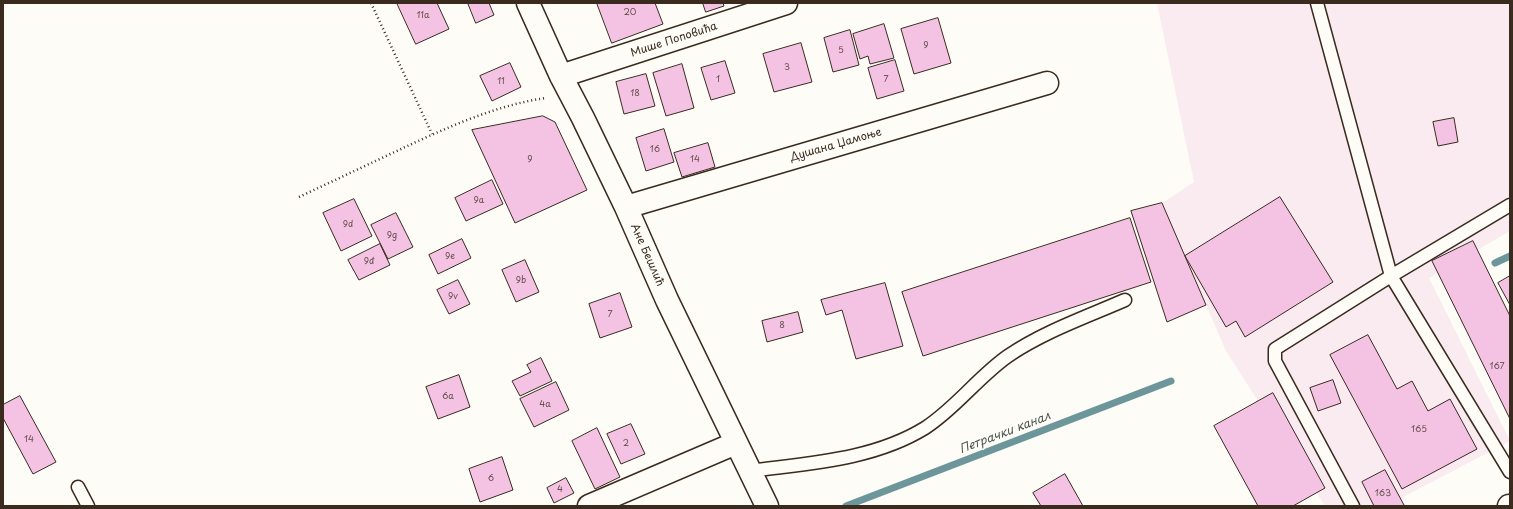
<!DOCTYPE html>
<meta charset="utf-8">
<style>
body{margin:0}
#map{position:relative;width:1513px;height:509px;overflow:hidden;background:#fdfcf7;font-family:"Playpen Sans",sans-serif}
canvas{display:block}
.frame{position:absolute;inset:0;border:4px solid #3b2a1e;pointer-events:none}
</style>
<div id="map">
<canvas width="1513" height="509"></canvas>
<div class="frame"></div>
</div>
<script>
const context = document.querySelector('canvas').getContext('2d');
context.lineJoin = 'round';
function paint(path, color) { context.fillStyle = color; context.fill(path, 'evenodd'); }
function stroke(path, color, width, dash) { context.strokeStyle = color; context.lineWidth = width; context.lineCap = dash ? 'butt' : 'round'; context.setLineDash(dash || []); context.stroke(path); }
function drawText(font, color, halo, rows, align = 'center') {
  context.font = font + ' "Playpen Sans",sans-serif'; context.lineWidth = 3; context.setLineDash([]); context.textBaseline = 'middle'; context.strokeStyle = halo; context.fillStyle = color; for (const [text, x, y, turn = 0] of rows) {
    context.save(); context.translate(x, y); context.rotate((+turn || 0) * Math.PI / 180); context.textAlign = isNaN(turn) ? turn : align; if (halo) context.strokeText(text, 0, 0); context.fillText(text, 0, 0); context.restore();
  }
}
paint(new Path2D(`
 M1157,3H1510V231L1429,278L1510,441L1386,506H1325L1226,351L1162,203L1194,182Z`), '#faebf1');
stroke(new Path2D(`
 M1495,263L1510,256
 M846,506L1171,381`), '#6d969a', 7);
const building = new Path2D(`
 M397,3H437L449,29L416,44Z
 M468,3H489L494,15L476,23Z
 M597,3H655L663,24L612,43Z
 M703,3H723L724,6L706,12Z
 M938,18L951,63L914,74L901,29Z
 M884,24L894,58L870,64L868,56L860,59L853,34Z
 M850,30L859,65L833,72L824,38Z
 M801,43L812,82L774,92L763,54Z
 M895,60L904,91L877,99L868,68Z
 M725,61L735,93L711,100L701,68Z
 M510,63L521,87L492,101L480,76Z
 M682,64L694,108L666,116L653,73Z
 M646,74L655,106L624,114L616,82Z
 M543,116L555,122L587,190L515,223L472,130Z
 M1454,118L1458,142L1438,146L1433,122Z
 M664,129L674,162L646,171L636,138Z
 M708,143L715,167L682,177L674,153Z
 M492,180L503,204L466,221L455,198Z
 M1280,197L1333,282L1245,337L1236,321L1226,327L1185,256Z
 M354,199L372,236L341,251L323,213Z
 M1162,203L1206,305L1167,322L1131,211Z
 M396,213L413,247L388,259L371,225Z
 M1130,218L1151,282L923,356L902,292Z
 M462,239L471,258L438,274L429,255Z
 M1473,241L1510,316V419L1432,261Z
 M380,244L390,265L359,280L348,260Z
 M525,260L539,292L516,302L502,270Z
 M1510,276V305L1498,283Z
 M458,280L470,304L449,314L437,290Z
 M885,283L903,346L856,359L842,310L826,315L821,300Z
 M620,293L632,327L600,338L589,304Z
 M798,312L803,332L767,342L762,321Z
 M1368,335L1397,389L1412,381L1428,411L1450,399L1477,449L1402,489L1330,355Z
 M541,358L552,381L520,396L512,381L531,372L527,365Z
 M459,375L470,407L438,419L426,387Z
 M1333,380L1341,403L1318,411L1310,388Z
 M556,382L569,410L534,427L520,399Z
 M1273,393L1325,488L1293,506H1258L1214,426Z
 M20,396L56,462L33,474L3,418V405Z
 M631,424L645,454L621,464L607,434Z
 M597,428L620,477L595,489L572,441Z
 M502,457L513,490L480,502L469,469Z
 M1385,470L1404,505L1402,506H1374L1362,482Z
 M1065,474L1083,506H1041L1033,493Z
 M566,478L574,493L554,503L547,488Z`);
paint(building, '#f4c3e3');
stroke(building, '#3b2a1e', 1);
const lane = new Path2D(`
 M1317,3L1391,276L1510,472
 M750,471C809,463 873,460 925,428C956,408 978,377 1008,356C1043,332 1086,317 1125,300
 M78,487L88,506
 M1353,506L1275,361V349L1391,276L1510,205`);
const street = new Path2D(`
 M528,3L561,76L583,118L626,207L667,300L767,506
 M561,76L786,3
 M626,207L1047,83
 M589,506L736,443`);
const secondary = new Path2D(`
 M1509,506H1510`);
stroke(lane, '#3b2a1e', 15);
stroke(street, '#3b2a1e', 25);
stroke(secondary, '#3b2a1e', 25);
stroke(new Path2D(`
 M371,3L432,134
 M299,197C333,181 367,165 401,149C446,128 496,105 546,98`), '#3b2a1e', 2.5, [1, 3]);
stroke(lane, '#fdfcf7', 12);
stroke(street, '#fdfcf7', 22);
stroke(secondary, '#fdfcf7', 22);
drawText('9px', '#69504f', null, [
 ["20",630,13],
 ["11a",423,16],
 ["9",926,46],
 ["5",841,51],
 ["3",787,68],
 ["1",718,80],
 ["7",886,80],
 ["11",501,82],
 ["18",635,94],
 ["16",655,150],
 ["9",530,160],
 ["14",695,160],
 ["9a",479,201],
 ["9d",348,225],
 ["9g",392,236],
 ["9e",450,257],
 ["9đ",369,262],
 ["9b",521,281],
 ["9v",453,297],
 ["7",610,315],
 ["8",782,326],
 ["167",1497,367],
 ["6a",448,397],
 ["4a",545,405],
 ["165",1419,430],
 ["14",29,440],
 ["2",626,444],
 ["6",491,479],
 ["4",560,490],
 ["163",1383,494]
]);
drawText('11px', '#3b2a1e', '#fdfcf7', [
 ["Мише Поповића",674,40,-18],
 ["Душана Џамоње",836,145,-16],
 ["Ане Бешлић",647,255,66]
]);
drawText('italic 12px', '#505752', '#fdfcf7', [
 ["Петрачки канал",1005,433,-21]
]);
</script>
